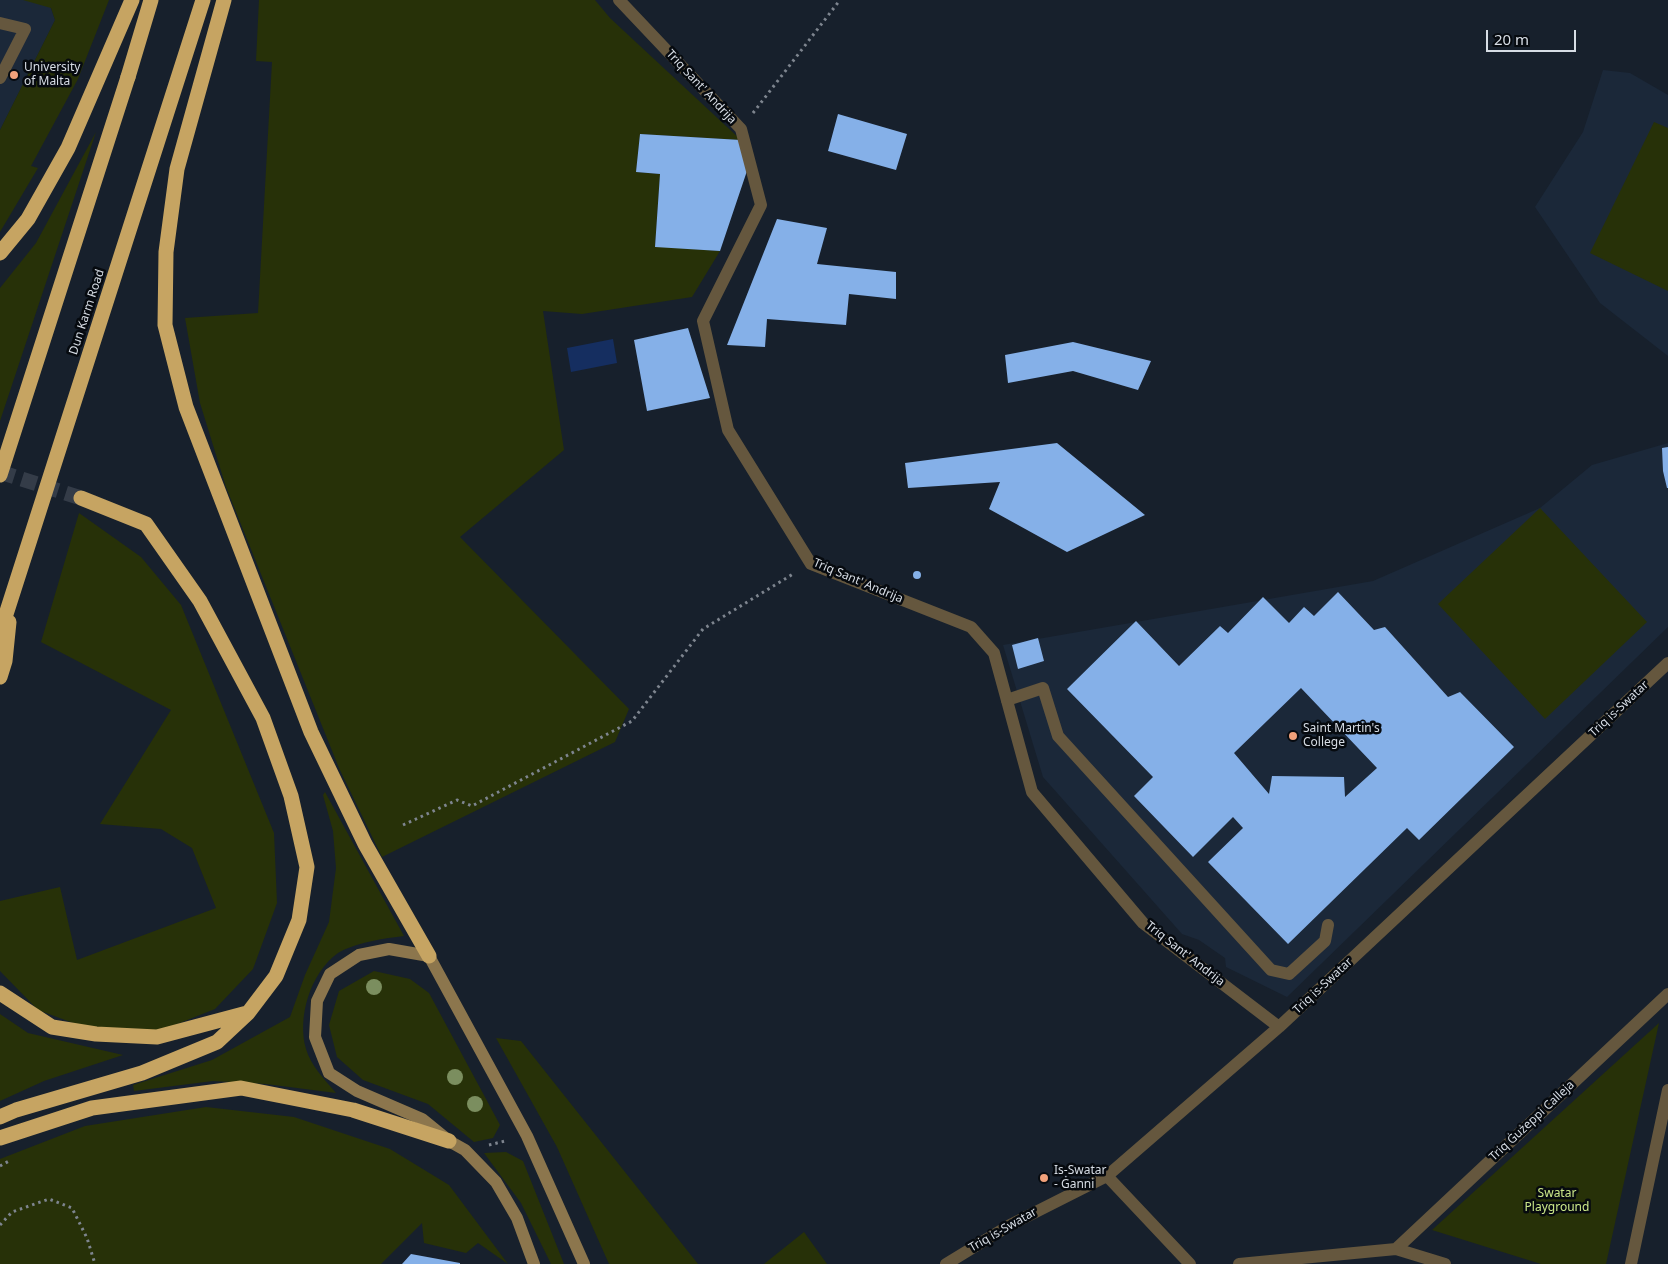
<!DOCTYPE html>
<meta charset="utf-8">
<style>
body{margin:0}
#map{position:relative;width:1668px;height:1264px;overflow:hidden;background:#17202c;font-family:"Noto Sans",sans-serif}
canvas{display:block}
.scale{position:absolute;left:1486px;top:30px;width:90px;height:22px;box-sizing:border-box;border:2px solid #d7dde5;border-top:0;padding-left:6px;font-size:15px;line-height:18px;white-space:nowrap;color:#d7dde5;-webkit-text-stroke:4px #060a0f;paint-order:stroke}
</style>
<div id="map">
<canvas width="1668" height="1264"></canvas>
<div class="scale">20 m</div>
</div>
<script>
const context = document.querySelector('canvas').getContext('2d');
context.lineJoin = 'round';
function paint(path, color) { context.fillStyle = color; context.fill(path, 'evenodd'); }
function stroke(path, color, width, dash) { context.strokeStyle = color; context.lineWidth = width; context.lineCap = dash ? 'butt' : 'round'; context.setLineDash(dash || []); context.stroke(path); }
function drawText(font, color, halo, rows, align = 'center') {
  context.font = font + ' "Noto Sans",sans-serif'; context.lineWidth = 5; context.setLineDash([]); context.textBaseline = 'middle'; context.strokeStyle = halo; context.fillStyle = color; for (const [text, x, y, turn = 0] of rows) {
    context.save(); context.translate(x, y); context.rotate((+turn || 0) * Math.PI / 180); context.textAlign = isNaN(turn) ? turn : align; if (halo) context.strokeText(text, 0, 0); context.fillText(text, 0, 0); context.restore();
  }
}
paint(new Path2D(`
 M0,0H48L55,20L0,130Z
 M1603,70L1630,73L1668,95V356L1600,303L1535,207L1583,132Z
 M1668,443V627L1287,997L1226,967L1225,958L1199,940L1182,934L1043,777L1003,645L1373,581L1540,508L1592,465Z`), '#1b2839');
paint(new Path2D(`
 M23,0H109L78,79L31,166L38,168L0,232V130L55,20L51,8Z
 M259,0H595L610,18L741,140L640,134L636,172L660,174L655,246L720,251L692,297L582,314L543,311L564,450L460,537L629,709L615,742L382,857L339,768L226,487L200,403L185,318L258,313L272,62L256,61Z
 M1654,122L1668,128V291L1590,253Z
 M96,132L0,421V288L36,243Z
 M1540,508L1647,622L1545,719L1438,604Z
 M79,513L141,557L181,605L274,833L277,903L253,969L215,1009L157,1032L84,1027L38,1010L0,971V901L60,887L77,960L216,908L192,848L161,829L100,824L171,710L41,642Z
 M325,792L404,936C386,938 354,943 338,953C310,973 297,1018 306,1049C311,1066 325,1080 336,1093L266,1084L213,1081L134,1091L133,1085L212,1060L290,1017L305,975L329,922L336,868L333,831L323,795Z
 M374,971L410,979L429,993L500,1125L493,1138L474,1142L428,1104L363,1080L337,1057L329,1025L339,991Z
 M0,1014L28,1033L123,1055L44,1081L0,1101Z
 M1659,1023L1606,1264H1541L1432,1230Z
 M496,1038L521,1041L698,1264H609L557,1147Z
 M206,1107L294,1117L390,1149L449,1185L508,1264L478,1243L466,1253L424,1243L422,1223L381,1264H0V1159L85,1126Z
 M506,1152L523,1161L564,1264H551L521,1203L484,1153Z
 M804,1232L827,1264H764Z`), '#273108');
paint(new Path2D(`
 M613,339L617,363L571,372L567,348Z`), '#152e60');
paint(new Path2D(`
 M838,114L907,134L896,170L828,151Z
 M640,134L741,140L749,165L720,251L655,247L660,174L636,172Z
 M777,219L827,228L817,264L896,272V299L849,294L846,325L767,319L765,347L727,345Z
 M688,328L710,398L647,411L634,340Z
 M1073,342L1151,361L1138,390L1073,371L1008,383L1005,355Z
 M1057,443L1145,515L1067,552L989,509L1000,482L908,488L905,463Z
 M1668,447V488H1667L1663,471L1662,448Z
 M913 575a4 4 0 1 1 8 0a4 4 0 1 1-8 0Z
 M1338,592L1374,630L1385,627L1448,697L1460,692L1514,747L1419,840L1407,828L1288,944L1208,862L1243,828L1233,817L1193,857L1134,796L1153,777L1067,689L1136,621L1179,666L1220,626L1228,633L1263,597L1289,623L1304,607L1314,616ZM1301,688L1377,768L1345,797L1344,777L1272,776L1269,794L1234,753Z
 M1038,638L1044,661L1018,669L1012,645Z
 M411,1254L460,1263V1264H402Z`), '#85b0e8');
stroke(new Path2D(`
 M0,472L81,498`), '#343c48', 15, [15, 8]);
stroke(new Path2D(`
 M753,113L840,0
 M403,825L457,800L472,806L632,721L703,629L793,574
 M489,1145L505,1141
 M0,1166L9,1161
 M0,1225L12,1212L49,1199L72,1208L87,1238L95,1264`), '#7e858f', 3, [2.5, 4]);
stroke(new Path2D(`
 M0,23L25,29L0,78
 M1007,700L1043,688L1058,736L1271,970L1289,974L1325,941L1328,925`), '#65573e', 12);
stroke(new Path2D(`
 M619,0L741,129L761,205L703,321L728,430L811,564L971,627L994,653L1032,792L1143,923L1279,1027
 M1107,1176L1190,1264
 M1396,1249L1668,994
 M946,1264L1010,1225L1107,1176L1279,1027L1668,663
 M1239,1264L1396,1249L1445,1264
 M1631,1264L1668,1090`), '#65573e', 12);
stroke(new Path2D(`
 M534,1264L517,1218L496,1182L465,1150L449,1141L422,1119L357,1091L329,1073L315,1037L317,1001L330,974L359,955L389,949L429,956L527,1136L584,1264`), '#8c764d', 12);
stroke(new Path2D(`
 M224,0L177,169L166,252L165,325L186,407L311,732L365,844L429,956
 M128,77L151,0
 M0,253L28,219L68,148L132,0
 M0,633L203,0
 M0,677L5,661L9,622
 M0,993L52,1027L96,1034L157,1037L247,1013
 M0,1117L16,1110L142,1073L217,1042L248,1013L276,976L299,920L307,867L291,796L263,718L200,601L146,524L81,498
 M0,1138L92,1108L241,1088L353,1110L449,1141`), '#c6a462', 15);
stroke(new Path2D(`
 M0,475L128,77`), '#c6a462', 15);
context.fillStyle = '#7b8e5f';
for (const [x, y] of [
 [374,987],
 [455,1077],
 [475,1104]
]) { context.beginPath(); context.arc(x, y, 8, 0, 2 * Math.PI); context.fill(); }
for (const [x, y, r, color] of [
 [14,75,5,"#f1a17b"],
 [1293,736,5,"#f1a17b"],
 [1044,1178,5,"#f1a17b"]
]) { const dot = new Path2D(); dot.arc(x, y, r, 0, 2 * Math.PI); context.fillStyle = color; context.fill(dot); stroke(dot, '#060a0f', 2); }
drawText('12px', '#d7dde5', '#060a0f', [
 ["University",24,68],
 ["of Malta",24,82],
 ["Saint Martin's",1303,729],
 ["College",1303,743],
 ["Is-Swatar",1054,1171],
 ["- Ġanni",1054,1185]
], 'left');
drawText('12px', '#d7dde5', '#060a0f', [
 ["Triq Sant' Andrija",701,87,47],
 ["Dun Karm Road",87,312,-72],
 ["Triq Sant' Andrija",858,581,23],
 ["Triq is-Swatar",1619,709,-43],
 ["Triq Sant' Andrija",1185,954,38],
 ["Triq is-Swatar",1323,986,-43],
 ["Triq Ġużeppi Calleja",1532,1121,-43],
 ["Triq is-Swatar",1003,1230,-30]
]);
drawText('12px', '#cce889', '#060a0f', [
 ["Swatar",1557,1194],
 ["Playground",1557,1208]
]);
</script>
